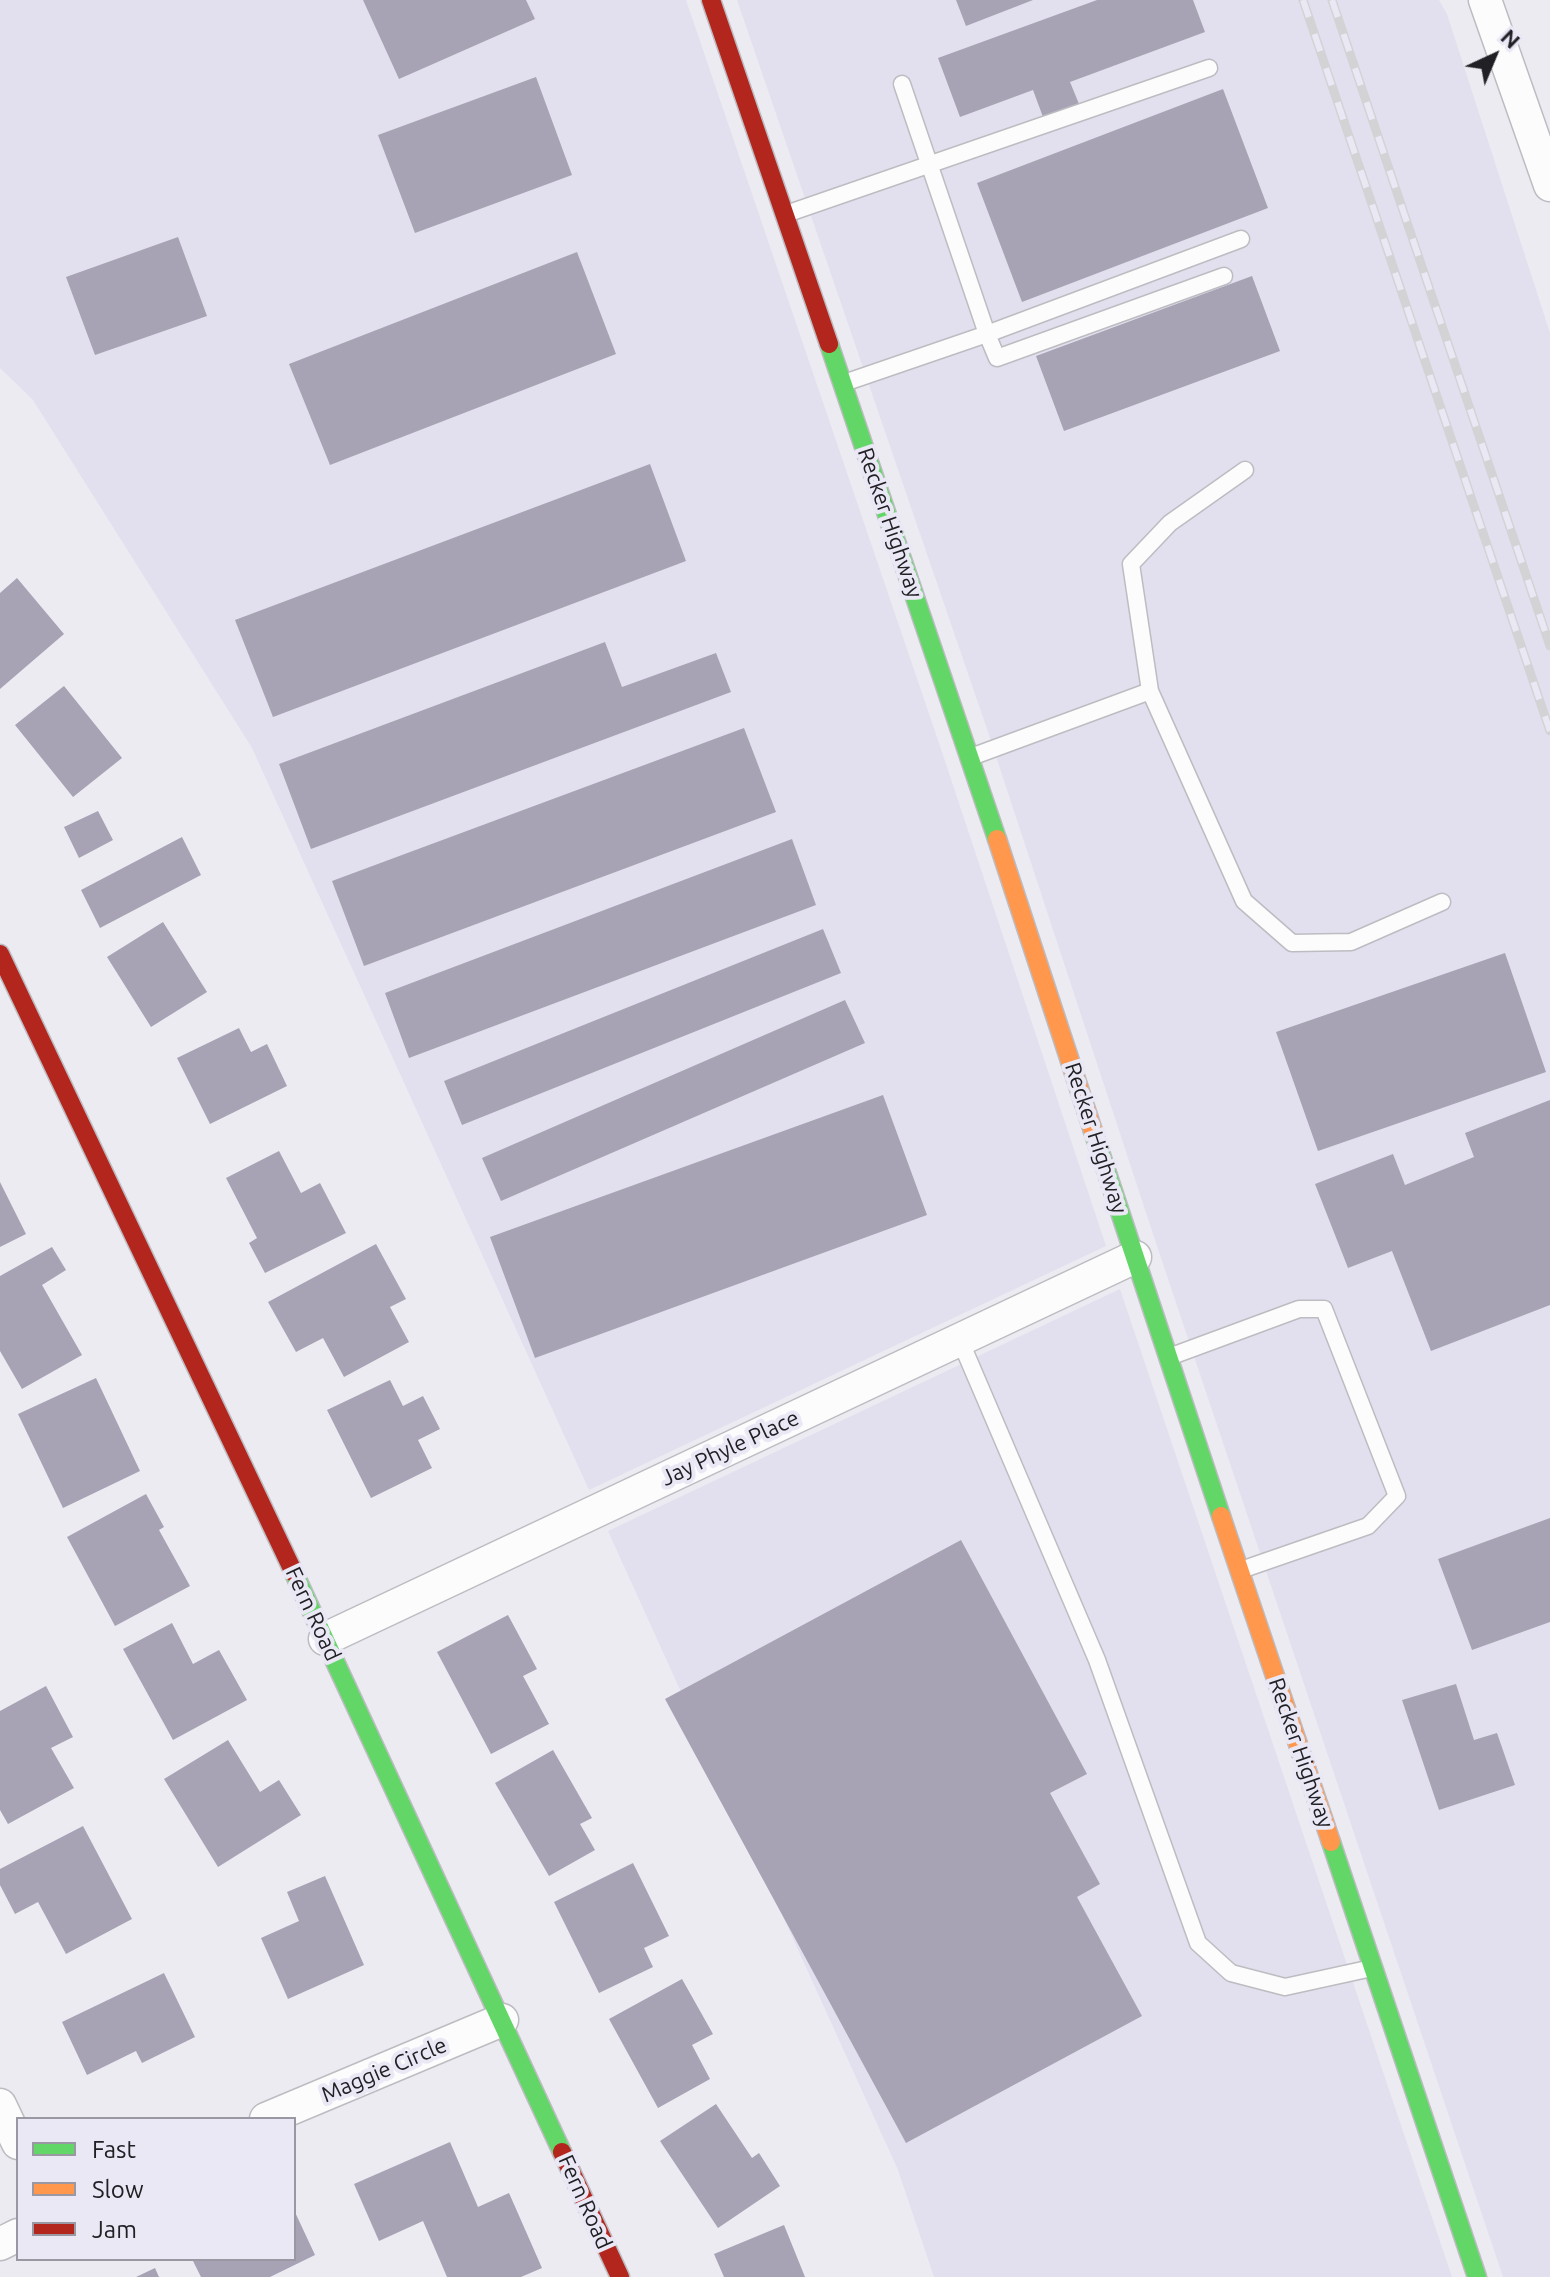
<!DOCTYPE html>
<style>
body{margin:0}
#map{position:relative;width:1550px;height:2277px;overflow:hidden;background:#ecebf2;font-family:Ubuntu,sans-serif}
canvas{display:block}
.legend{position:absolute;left:16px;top:2117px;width:280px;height:144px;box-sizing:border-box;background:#ebe8f5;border:2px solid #9a98a2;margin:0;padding:10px 14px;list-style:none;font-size:24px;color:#212025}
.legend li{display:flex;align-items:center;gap:16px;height:40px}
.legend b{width:40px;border:2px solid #9a98a2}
.north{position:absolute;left:1454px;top:16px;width:80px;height:80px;-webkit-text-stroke:6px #ebe8f5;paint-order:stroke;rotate:44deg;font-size:22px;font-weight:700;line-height:32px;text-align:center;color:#212025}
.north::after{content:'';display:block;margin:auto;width:28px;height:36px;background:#212025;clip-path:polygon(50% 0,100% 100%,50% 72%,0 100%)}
</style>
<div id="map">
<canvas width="1550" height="2277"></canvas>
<ul class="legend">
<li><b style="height:10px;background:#63d668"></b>Fast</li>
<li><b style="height:10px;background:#ff974d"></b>Slow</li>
<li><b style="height:10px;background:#b3261e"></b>Jam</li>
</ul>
<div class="north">N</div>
</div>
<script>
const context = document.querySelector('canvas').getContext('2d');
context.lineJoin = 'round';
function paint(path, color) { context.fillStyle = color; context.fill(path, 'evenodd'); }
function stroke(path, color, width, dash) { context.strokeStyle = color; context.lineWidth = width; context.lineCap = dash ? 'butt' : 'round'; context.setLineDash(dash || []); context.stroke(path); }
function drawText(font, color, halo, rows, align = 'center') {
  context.font = font + ' Ubuntu,sans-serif'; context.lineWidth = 8; context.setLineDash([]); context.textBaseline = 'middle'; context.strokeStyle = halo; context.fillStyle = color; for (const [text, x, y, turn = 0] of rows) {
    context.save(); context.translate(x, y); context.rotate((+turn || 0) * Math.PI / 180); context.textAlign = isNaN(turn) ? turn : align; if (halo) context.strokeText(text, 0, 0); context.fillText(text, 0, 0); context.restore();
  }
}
paint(new Path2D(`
 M0,0H686L941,749L1106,1246L589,1490L252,748L33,400L0,368Z
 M737,0H1439L1447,14L1550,333V2277H1503L1157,1246L987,729Z
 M1120,1289L1452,2277H934L898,2170L608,1531Z`), '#e2e0ee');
paint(new Path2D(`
 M363,0H526L535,19L399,79Z
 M956,0H1033L966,26Z
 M1097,0H1193L1205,32L1070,82L1079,104L1043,117L1033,90L960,117L938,58Z
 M536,77L572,175L415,233L378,135Z
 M1223,89L1268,208L1022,302L977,183Z
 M178,237L207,316L95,355L66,277Z
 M577,252L616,354L330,465L289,364Z
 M1252,276L1280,351L1064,431L1036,356Z
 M650,464L686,561L273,717L235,620Z
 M17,578L64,634L0,689V593Z
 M605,642L622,687L716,653L731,692L311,849L279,764Z
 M64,686L122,758L73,797L15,725Z
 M744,728L776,812L364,966L332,881Z
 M98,811L113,840L79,858L64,827Z
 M182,837L201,875L100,928L81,890Z
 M792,839L816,905L409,1058L385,993Z
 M163,922L207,992L151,1027L107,957Z
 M823,929L841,973L462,1125L444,1081Z
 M1505,953L1546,1072L1318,1151L1276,1032Z
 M845,1000L865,1043L501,1201L482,1158Z
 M239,1028L251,1052L267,1044L287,1086L210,1124L177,1058Z
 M883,1095L927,1215L535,1358L490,1237Z
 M1550,1100V1305L1431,1351L1392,1251L1348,1268L1315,1184L1393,1154L1405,1185L1474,1157L1465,1133Z
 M279,1151L301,1193L320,1183L346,1233L265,1273L249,1243L257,1238L226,1178Z
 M0,1182L26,1234L0,1247Z
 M376,1244L406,1299L390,1307L409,1342L344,1377L323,1338L296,1352L268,1302Z
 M52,1247L66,1270L42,1285L82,1355L22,1389L0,1351V1276Z
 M96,1378L140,1471L63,1508L18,1414Z
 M390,1380L403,1406L423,1396L440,1429L418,1440L432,1468L371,1498L327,1410Z
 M146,1494L164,1527L159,1530L190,1586L115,1626L67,1537Z
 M1550,1518V1622L1472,1650L1438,1559Z
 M961,1540L1087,1774L1050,1793L1100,1884L1077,1897L1142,2016L906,2143L665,1699Z
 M508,1615L537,1669L523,1676L549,1724L491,1754L437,1652Z
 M172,1623L193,1664L219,1650L247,1700L173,1740L123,1649Z
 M1456,1684L1474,1740L1497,1733L1515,1785L1439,1810L1402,1700Z
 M46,1686L73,1737L51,1748L74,1788L8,1824L0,1810V1711Z
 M228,1740L260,1792L279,1780L301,1815L218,1867L164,1779Z
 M553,1750L592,1818L580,1824L595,1850L549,1876L495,1783Z
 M83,1826L132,1919L66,1954L38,1902L15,1914L0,1885V1869Z
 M633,1863L669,1936L644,1948L653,1967L599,1993L554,1902Z
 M325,1876L364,1965L288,1999L261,1938L299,1921L287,1892Z
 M164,1973L195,2037L142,2063L136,2051L87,2075L62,2022Z
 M682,1979L713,2034L692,2045L710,2079L658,2108L609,2019Z
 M716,2104L752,2158L759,2153L780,2186L718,2228L660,2141Z
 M450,2142L478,2207L509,2193L542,2268L521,2277H447L423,2221L379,2241L354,2184Z
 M294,2210L315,2255L270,2277H201L192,2259H294Z
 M784,2225L805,2277H724L714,2254Z
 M155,2268L159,2277H136Z`), '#a7a2b4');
const lane = new Path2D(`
 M786,214L1209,68
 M1224,276L997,358L987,334L1241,239
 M844,383L987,334L902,84
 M1150,691L1244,901L1292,943L1351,942L1442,902
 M971,757L1150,691L1131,564L1170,523L1245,470
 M960,1340L1097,1660L1198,1943L1231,1973L1285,1987L1372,1968
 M1169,1357L1299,1309H1324L1397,1496L1368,1526L1241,1570`);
const street = new Path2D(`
 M1485,0L1550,185
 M325,1639L1135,1257
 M0,2105L18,2143
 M266,2119L502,2020
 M0,2244L18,2235`);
const fast = new Path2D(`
 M829,344L997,839
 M1093,1131L1221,1516
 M294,1573L562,2152
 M1331,1842L1477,2277`);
const slow = new Path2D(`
 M997,839L1093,1131
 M1221,1516L1331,1842`);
const jam = new Path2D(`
 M711,0L829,344
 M0,954L294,1573
 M562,2152L620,2277`);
stroke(lane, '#bdbcc1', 19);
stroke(street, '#bdbcc1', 35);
stroke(fast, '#bdbcc1', 21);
stroke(slow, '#bdbcc1', 21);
stroke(jam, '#bdbcc1', 21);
stroke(lane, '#fcfcfd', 16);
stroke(street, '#fcfcfd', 32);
stroke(fast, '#63d668', 18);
stroke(slow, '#ff974d', 18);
stroke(jam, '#b3261e', 18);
const rail = new Path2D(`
 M1303,0L1550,731
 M1332,0L1550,646`);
stroke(rail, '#d3d3d5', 9);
stroke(rail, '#ebe8f5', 6, [18]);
drawText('22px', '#212025', '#ebe8f5', [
 ["Recker Highway",890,523,71],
 ["Recker Highway",1096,1138,72],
 ["Jay Phyle Place",730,1448,-25],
 ["Fern Road",313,1614,65],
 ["Recker Highway",1301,1753,71],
 ["Maggie Circle",384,2070,-23],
 ["Fern Road",585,2202,66]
]);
</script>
